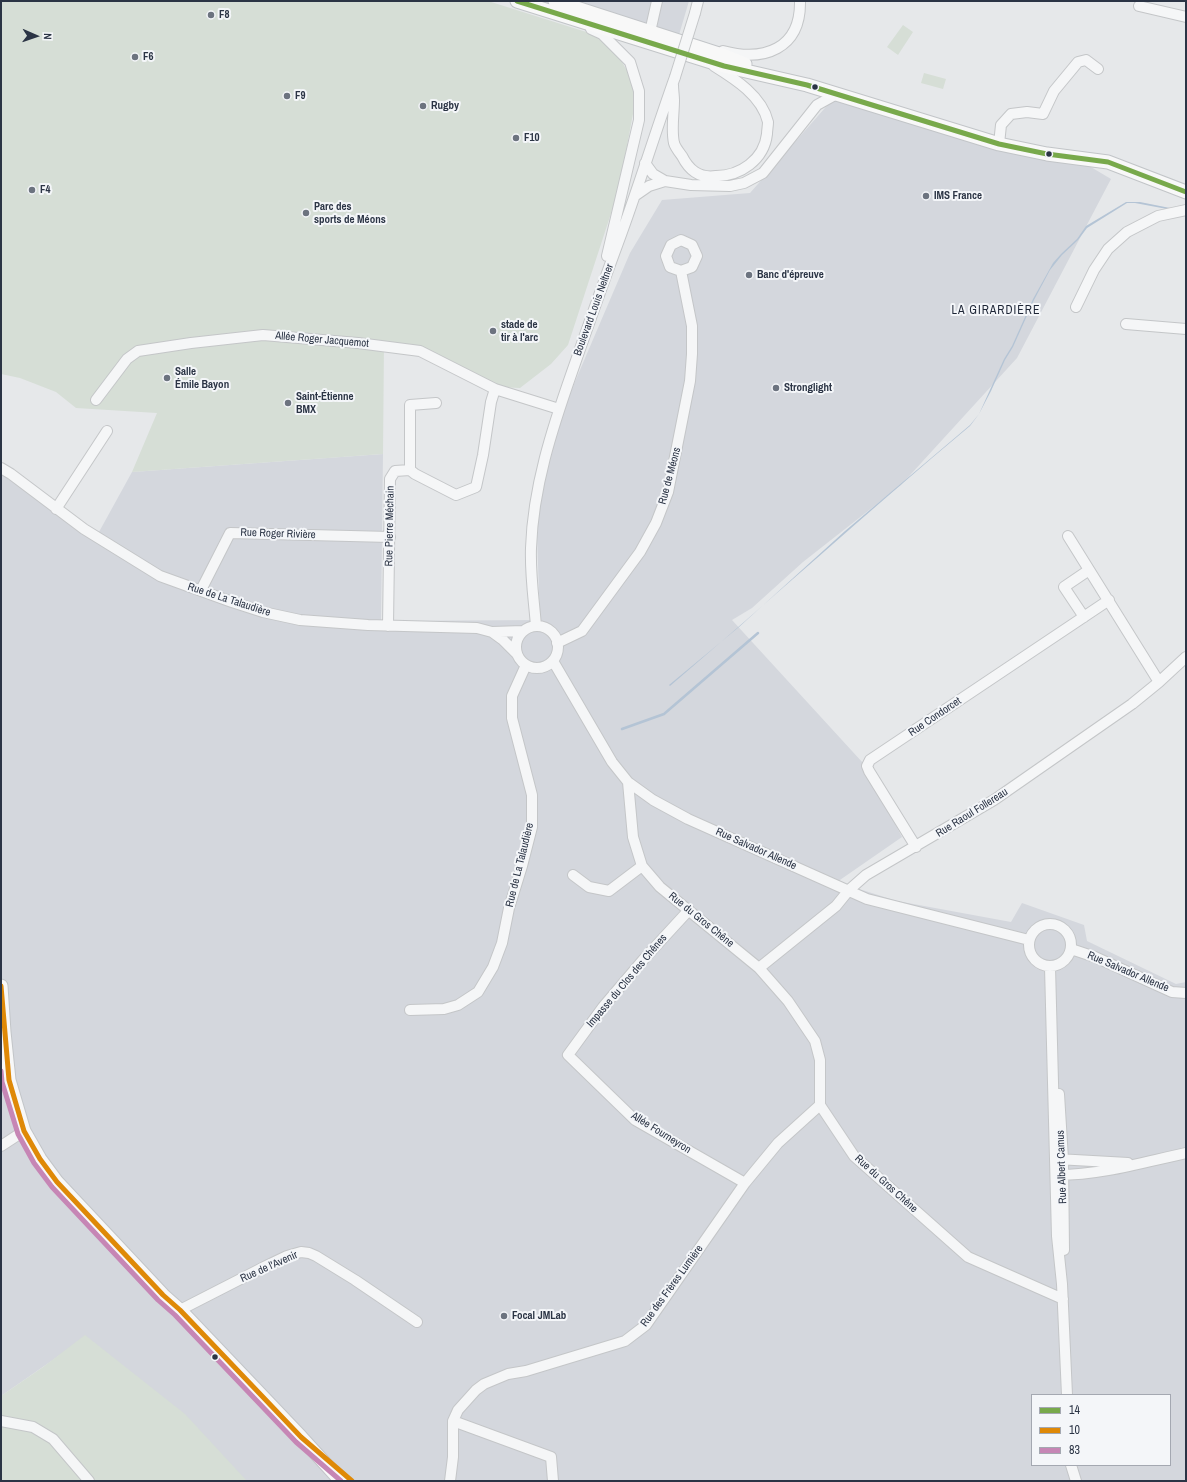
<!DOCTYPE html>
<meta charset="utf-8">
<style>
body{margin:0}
#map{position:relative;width:1187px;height:1482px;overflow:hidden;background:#e6e8ea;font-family:"Archivo Narrow",sans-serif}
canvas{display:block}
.frame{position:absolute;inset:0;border:2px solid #2b3445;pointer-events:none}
.legend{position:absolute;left:1031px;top:1394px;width:140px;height:72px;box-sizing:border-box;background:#f4f6f9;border:1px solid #a4a8b1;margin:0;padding:5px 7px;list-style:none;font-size:12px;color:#2b3445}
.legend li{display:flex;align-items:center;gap:8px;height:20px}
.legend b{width:20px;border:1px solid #a4a8b1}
.north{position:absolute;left:16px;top:16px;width:40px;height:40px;-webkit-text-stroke:3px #f4f6f9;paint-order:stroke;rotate:92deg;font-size:11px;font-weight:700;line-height:16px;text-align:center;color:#2b3445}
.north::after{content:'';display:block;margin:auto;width:14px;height:18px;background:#2b3445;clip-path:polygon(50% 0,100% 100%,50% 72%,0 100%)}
</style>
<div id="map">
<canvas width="1187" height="1482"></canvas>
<div class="frame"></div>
<ul class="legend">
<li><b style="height:5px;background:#78a94b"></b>14</li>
<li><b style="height:5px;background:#df8907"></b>10</li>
<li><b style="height:5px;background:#c686b5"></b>83</li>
</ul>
<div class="north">N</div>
</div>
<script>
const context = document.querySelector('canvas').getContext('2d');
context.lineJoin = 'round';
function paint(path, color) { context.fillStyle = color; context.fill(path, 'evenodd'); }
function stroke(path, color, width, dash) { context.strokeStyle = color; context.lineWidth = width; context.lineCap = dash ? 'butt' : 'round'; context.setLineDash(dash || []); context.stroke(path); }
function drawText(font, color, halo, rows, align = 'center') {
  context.font = font + ' "Archivo Narrow",sans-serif'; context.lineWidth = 4; context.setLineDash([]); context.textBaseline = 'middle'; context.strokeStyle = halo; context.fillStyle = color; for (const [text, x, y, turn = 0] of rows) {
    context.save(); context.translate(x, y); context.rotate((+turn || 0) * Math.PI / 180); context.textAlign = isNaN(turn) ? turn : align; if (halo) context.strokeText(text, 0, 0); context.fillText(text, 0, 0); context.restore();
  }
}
paint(new Path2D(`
 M536,1H689L676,45Z
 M832,100L1069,154L1111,179L1017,358L901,485L803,562L752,608L732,620L863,763L902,837L837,882L897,901L1011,922L1022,903L1084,925L1087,941L1176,984L1186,982V1481H243L86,1337L1,1396V471L94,541L132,472L383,454L381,621L540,620L537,536L541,482L562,412L630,253L662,200L750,193ZM1032,1395H1170V1465H1032Z`), '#d4d7dd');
paint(new Path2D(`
 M1,1H488L599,36L617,54L628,72L634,86L635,103L619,189L568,345L551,364L520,388L498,387L467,370L384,343L383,454L132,472L157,413L76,408L56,392L20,378L1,374Z
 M903,25L913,32L898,55L887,47Z
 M924,73L946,79L943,89L921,83Z
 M85,1335L185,1414L247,1481H1V1396L43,1367Z`), '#d6ded6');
paint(new Path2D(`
 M1126,202H1140L1175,209H1167L1135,203H1127L1087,228L1078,240L1062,255L1050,270L1034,300L1013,347L1005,360L991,391L979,414L970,426C868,511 771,600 670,686L669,685L739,627L845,531L970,425L979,414L1004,359L1012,346L1033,299L1053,263L1061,254L1077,239L1086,226Z`), '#b4c4d5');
stroke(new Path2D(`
 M622,729L664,714L758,633`), '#b4c4d5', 2.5);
const minor = new Path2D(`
 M1139,6L1186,17
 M695,13L698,1
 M591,29L602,34L630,62L639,91V120L607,256
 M650,32L657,1
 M723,51C764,62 801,49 800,1
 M673,85C673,90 674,96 674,100C674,115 671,129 674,143C675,147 679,152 682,156C685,162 689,168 695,172C701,176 709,177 716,176C740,176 764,160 767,134C767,130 768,126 768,122C762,96 735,79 714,66
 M999,144L1001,125L1011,114L1027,112L1043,114L1054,91L1078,62L1086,60L1098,69
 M645,163L653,174L665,181L691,185L730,186L744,183L763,173L817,105L835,95
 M636,195L649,186L665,181
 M1076,307L1094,270L1108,249L1127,232L1158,216L1186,210
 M1126,324L1186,329
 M96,400L127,359L138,351L191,343L263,335L358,343L420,351L495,389L559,409
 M1,468L11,474L84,529L160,576L232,602L263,612L300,620L368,625L477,628L492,632L523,631
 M410,470V405L436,403
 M56,509L107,431
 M1068,536L1159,682
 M201,590L230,533L390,537
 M1084,617L1064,587L1089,570
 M388,626L390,479L395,471L410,470L415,474L456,495L476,487L483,455L491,402L495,389
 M536,626C534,600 530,575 531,548C533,487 552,429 572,372C587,329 602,286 618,243C638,189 655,133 675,77
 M516 647a21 21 0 1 1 42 0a21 21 0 1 1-42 0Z
 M492,632L503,640L517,654
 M557,643L582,631L640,552L656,523L668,492L690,381L692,354V326L681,271L670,267L666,256L671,245L681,240L692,245L697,256L692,267L681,271
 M553,661L612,762L628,782L653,800L688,819L867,899L1029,940
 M628,782L633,837L642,866L660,887L759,968L788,1001L815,1041L820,1060V1105L854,1156L968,1257L1063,1299
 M916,847L869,771L867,766L870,760L1109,600
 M573,875L589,887L609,891L642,866
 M689,910L643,960L603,1007L568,1055L635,1120L745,1183
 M1029 945a21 21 0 1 1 42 0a21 21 0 1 1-42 0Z
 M1071,949L1095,957L1172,992L1186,993
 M1050,967L1057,1236L1062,1284L1067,1395
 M759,968L836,906L849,890L866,875L994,800L1132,704L1159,682L1186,657
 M410,1010L444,1009L458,1005L478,992L493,967L502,943L509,908L522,866L532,827V795L512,718V696L526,665
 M1059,1094L1063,1159L1064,1250
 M1,1146L24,1131
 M1057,1159L1128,1163
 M1058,1175C1102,1175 1144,1162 1186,1153
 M180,1310L264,1267L287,1256L301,1252L309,1253L316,1256L355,1280L417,1322
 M1,1421L33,1427L53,1439L89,1481
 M453,1421L551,1457L553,1481
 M1071,1465L1076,1481
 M450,1481L453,1457V1421L458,1410L476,1390L484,1384L508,1374L526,1371L625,1341L646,1325L745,1183L778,1143L820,1105`);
const major = new Path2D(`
 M517,1L724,66L807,85L999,144L1047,154L1108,162L1186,192
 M555,1L725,56L745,64
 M1,986L4,1032L9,1080L24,1131L40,1159L57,1182L163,1295L180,1310L301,1437L341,1481`);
stroke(minor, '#c4c6c8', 12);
stroke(major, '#c2c5c8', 15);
stroke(minor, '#f5f6f7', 10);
stroke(major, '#f8f8f8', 13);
const minorBridge = new Path2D(`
 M675,77L695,13`);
stroke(minorBridge, '#c4c6c8', 12, []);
stroke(minorBridge, '#f5f6f7', 10);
stroke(new Path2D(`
 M517,1L724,66L807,85L999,144L1047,154L1108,162L1186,192`), '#78a94b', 5);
stroke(new Path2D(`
 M1,986L9,1080L24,1131L40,1159L57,1182L163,1295L180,1310L301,1437L352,1481`), '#df8907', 5);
stroke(new Path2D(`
 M1,1071L2,1082L18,1134L34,1163L52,1187L158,1300L175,1315L296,1442L341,1481`), '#c686b5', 5);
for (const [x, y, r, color] of [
 [211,15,4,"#6c737f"],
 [135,57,4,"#6c737f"],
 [815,87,3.5,"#2b3445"],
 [287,96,4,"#6c737f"],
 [423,106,4,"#6c737f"],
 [516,138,4,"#6c737f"],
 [1049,154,3.5,"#2b3445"],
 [32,190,4,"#6c737f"],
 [926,196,4,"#6c737f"],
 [306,213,4,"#6c737f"],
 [749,275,4,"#6c737f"],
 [493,331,4,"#6c737f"],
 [167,378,4,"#6c737f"],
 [776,388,4,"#6c737f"],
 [288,403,4,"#6c737f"],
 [504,1316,4,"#6c737f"],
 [215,1357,3.5,"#2b3445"]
]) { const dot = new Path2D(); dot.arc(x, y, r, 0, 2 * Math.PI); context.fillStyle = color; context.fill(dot); stroke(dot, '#f4f6f9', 1.5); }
drawText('bold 11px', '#2b3445', '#f4f6f9', [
 ["F8",219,15],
 ["F6",143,57],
 ["F9",295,96],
 ["Rugby",431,106],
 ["F10",524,138],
 ["F4",40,190],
 ["IMS France",934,196],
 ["Parc des",314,207],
 ["sports de Méons",314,220],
 ["Banc d'épreuve",757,275],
 ["stade de",501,325],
 ["tir à l'arc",501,338],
 ["Salle",175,372],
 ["Émile Bayon",175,385],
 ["Stronglight",784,388],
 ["Saint-Étienne",296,397],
 ["BMX",296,410],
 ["Focal JMLab",512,1316]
], 'left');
drawText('11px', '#2b3445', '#f4f6f9', [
 ["Boulevard Louis Neltner",594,310,-70],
 ["Allée Roger Jacquemot",322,340,5],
 ["Rue de Méons",670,476,-75],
 ["Rue Pierre Méchain",390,526,-89],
 ["Rue Roger Rivière",278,534,2],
 ["Rue de La Talaudière",229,600,18],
 ["Rue Condorcet",935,717,-34],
 ["Rue Raoul Follereau",972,813,-32],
 ["Rue Salvador Allende",756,849,24],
 ["Rue de La Talaudière",520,865,-76],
 ["Rue du Gros Chêne",701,920,39],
 ["Rue Salvador Allende",1128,972,23],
 ["Impasse du Clos des Chênes",627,981,-50],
 ["Allée Fourneyron",661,1133,32],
 ["Rue Albert Camus",1062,1167,-92],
 ["Rue du Gros Chêne",886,1184,42],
 ["Rue de l'Avenir",269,1267,-24],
 ["Rue des Frères Lumière",672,1286,-54]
]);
context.letterSpacing = '1px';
drawText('12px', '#1d2536', '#f4f6f9', [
 ["LA GIRARDIÈRE",996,311]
]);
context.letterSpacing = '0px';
</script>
